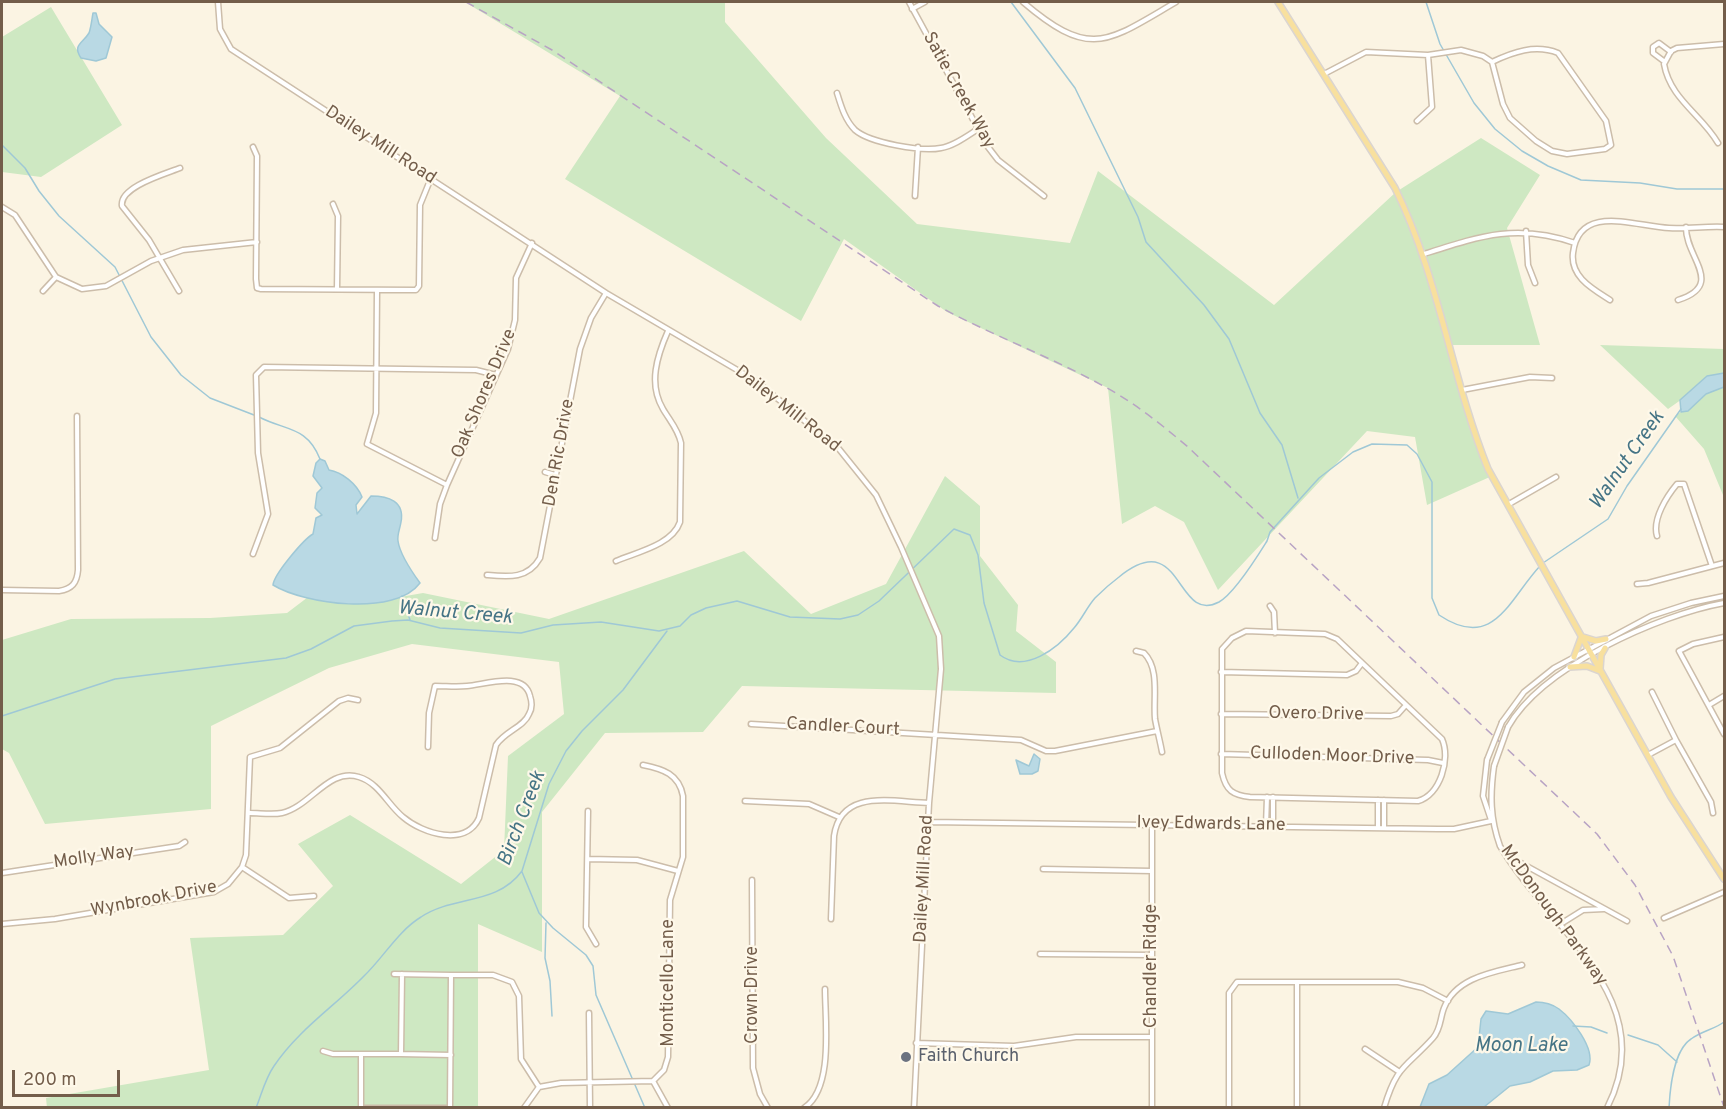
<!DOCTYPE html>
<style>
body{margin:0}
#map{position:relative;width:1726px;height:1109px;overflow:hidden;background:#fbf4e3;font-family:Overpass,sans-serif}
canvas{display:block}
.frame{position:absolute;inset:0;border:3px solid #735d4a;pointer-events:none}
.scale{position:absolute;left:12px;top:1070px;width:108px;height:27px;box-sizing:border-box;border:3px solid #735d4a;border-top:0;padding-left:8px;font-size:18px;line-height:21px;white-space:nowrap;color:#735d4a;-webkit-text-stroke:4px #fef8e9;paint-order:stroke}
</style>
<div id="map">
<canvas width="1726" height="1109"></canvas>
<div class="frame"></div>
<div class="scale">200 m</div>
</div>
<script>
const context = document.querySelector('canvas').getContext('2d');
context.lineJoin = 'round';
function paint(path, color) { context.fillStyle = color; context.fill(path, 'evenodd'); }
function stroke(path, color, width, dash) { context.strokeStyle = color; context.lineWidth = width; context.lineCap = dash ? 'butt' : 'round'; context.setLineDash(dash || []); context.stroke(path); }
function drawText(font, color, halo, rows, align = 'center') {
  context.font = font + ' Overpass,sans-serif'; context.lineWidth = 4.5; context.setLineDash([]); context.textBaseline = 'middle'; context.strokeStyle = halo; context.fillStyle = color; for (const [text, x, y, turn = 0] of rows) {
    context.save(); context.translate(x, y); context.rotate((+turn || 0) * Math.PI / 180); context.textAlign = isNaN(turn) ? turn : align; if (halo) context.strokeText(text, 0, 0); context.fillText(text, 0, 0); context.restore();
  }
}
paint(new Path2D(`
 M465,2H725V22L826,138L917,224L1070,243L1098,171L1274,305L1396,192L1481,138L1540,175L1507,228L1540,345H1449L1492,476L1427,505L1415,437L1367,431L1218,590L1184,522L1155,506L1122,524L1108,388L947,312L844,239L801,321L565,179L620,96Z
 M51,7L122,125L41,177L2,172V37Z
 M1600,345L1724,349V375L1709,380L1668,409Z
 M1724,387V495H1723L1704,449L1675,416L1709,392Z
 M945,476L980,506V556L1018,605L1016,631L1056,662V693L742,686L703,732L605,733L542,812V952L478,924V1107L47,1108L46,1098L209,1070L190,938L283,935L333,886L298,844L350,815L461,884L504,850L508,756L564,714L559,662L412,644L329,668L211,726V809L45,824L9,753L2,749V640L71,619L210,618L287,613L312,594L383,600L423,593L549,619L744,551L811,614L886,584Z`), '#cee8c2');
const water = new Path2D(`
 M93,13H96L99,24L112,37L106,58L96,61L81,58C72,45 83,43 89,33C91,28 92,18 93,13Z
 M1724,373V387L1706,394L1688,411L1681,412L1680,400L1707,376Z
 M320,459L325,461L329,470C342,472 357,484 362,497L356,505L357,514L371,496C388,496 405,501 401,522C400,529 397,534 398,541C400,555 412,572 420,583C395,617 304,604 273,585C274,574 304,539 313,534L316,518L322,515L315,508L317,493L322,488L313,476L316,463Z
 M1034,754L1040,759L1038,771L1032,774H1020L1016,760L1029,766Z
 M1536,1002C1544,1002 1552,1004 1559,1009C1572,1019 1595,1048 1589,1065L1577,1070L1553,1071L1530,1082L1510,1086L1484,1107H1420L1429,1084L1447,1075L1478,1047L1481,1019L1486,1011L1508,1014Z`);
paint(water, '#b9d9e4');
stroke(water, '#9fc8d6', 1.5);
stroke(new Path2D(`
 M1011,2L1075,88L1138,217L1146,242L1204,305L1229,339L1260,413L1282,445L1298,498
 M1426,2L1440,44L1474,103L1495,129L1522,151L1548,166L1581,180L1640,183L1677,189H1724
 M2,145L25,168L39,191L59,216L115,267L151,337L181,375L210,398L254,415
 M259,417C286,431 307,426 320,459
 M1543,563L1608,519L1627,486L1681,409
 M402,596L410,620
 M2,716L115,679L286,658L311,649L354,626L392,621L408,620L440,628L521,633L553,625L601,622L659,631L680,626L691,615L706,608L737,601L790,617L840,619L858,615L879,601L954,529L970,535L978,555L984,603L1000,655C1025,674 1058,648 1074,628C1082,619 1087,607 1095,598C1102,591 1111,583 1119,577C1183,525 1175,625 1219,602C1235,593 1257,557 1267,541L1270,532L1319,478L1353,452L1372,444L1407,445L1417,454L1432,482V598L1439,615C1494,652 1509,599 1540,566
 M522,872L539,913L553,928L586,955L593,966L596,995L645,1108
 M546,923L545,958L550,981L552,1016
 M1573,1026L1591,1027L1607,1033
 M1628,1035L1658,1045L1677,1062
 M256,1108C262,1093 265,1079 274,1066C298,1030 335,1006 364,976C383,958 398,931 421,917C454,895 496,906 522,871L549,784L566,751L582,731L623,690L667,631
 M1669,1108C1670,1088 1674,1050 1691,1039C1702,1031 1715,1029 1724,1022`), '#9fc8d6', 1.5);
const minor = new Path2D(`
 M218,2L220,29L231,49L606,293L756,381L839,449L876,495L901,547L939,636L941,669L929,803L914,1108
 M909,2L988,147L998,160L1044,196
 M1023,2C1091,60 1107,42 1176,2
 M912,9L925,2
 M1665,62L1653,53V47L1659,43L1671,52
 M1324,74L1366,52L1428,55L1461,50L1483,56L1492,62L1503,104L1510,118L1536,141L1552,151L1567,154L1605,149L1611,145L1606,121L1558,53C1535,44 1513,52 1492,62
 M837,93C841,106 845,120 855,130C870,143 922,152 941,148C954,146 967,136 978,129
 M1417,121L1432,107L1428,55
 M1718,143C1702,115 1670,99 1664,64L1671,51L1677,48L1724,44
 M253,147L257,156L256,279L257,288L261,289L416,290L419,286L420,205L431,178
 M915,196L918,147
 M333,204L338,216L337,289
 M2,207L15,215L56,277L82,289L106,286L151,261L183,250L257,242
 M1526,231L1528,265L1535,283
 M1424,254C1480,236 1517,223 1575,243
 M43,291L56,277
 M179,291L149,240L122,206C119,187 165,174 180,168
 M377,291L376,413L367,444L447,485
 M1610,300C1593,289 1570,277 1573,253C1579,202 1637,227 1669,228C1688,229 1706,226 1724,227
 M1678,300C1726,285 1685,257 1686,227
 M1462,390L1530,377L1552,378
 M545,472L555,475
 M1509,504L1556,477
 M1657,536C1652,519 1667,496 1677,484H1684L1712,566
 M435,538L440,504L447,485L508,349L515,320L516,278L532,243
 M253,554L268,514L258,453L256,375L264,367L476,370L496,375
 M616,561C637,552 672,545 680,522L681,443C678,429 670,421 663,409C648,384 657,356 668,331
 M487,575C509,577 528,579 540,558L580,349L591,318L606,293
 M1637,584L1648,583L1724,563
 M2,590L59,591C72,589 77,583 78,570L77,416
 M1270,606L1274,612L1275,633
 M1246,631L1325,634L1337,639L1442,739C1451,759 1440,795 1418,801L1250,797C1233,795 1226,791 1222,773V649L1232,638Z
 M1724,637L1693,644L1679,651L1724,734
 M1136,651L1144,653C1160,669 1153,698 1155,719C1157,730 1160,741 1162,752
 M1221,672L1347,675L1356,671L1362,663
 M1709,705L1724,696
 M1221,714L1391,716L1398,714L1406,705
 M1502,722L1524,692L1554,668L1651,616L1691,603L1724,596
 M751,724L1021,740L1046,751H1055L1157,731
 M1508,727C1542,667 1658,615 1724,603
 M1676,740L1711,802L1713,813
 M1221,754L1428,760L1443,763
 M1648,755L1676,740L1652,692
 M1487,760L1483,796L1491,820
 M1494,766C1490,795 1490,818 1500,846C1549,929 1663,999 1607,1108
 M745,801L809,804L839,817
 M588,811L586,927L596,944
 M250,813C260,813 272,815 282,813C310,807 329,767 359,777C379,783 388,805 403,817C423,834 466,847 479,818L496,745C505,731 524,727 529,714C532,709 532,702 530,696C524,670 484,685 467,686C457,687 446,686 435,686L429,713L428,747
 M929,822L1438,829H1454L1491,821
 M1266,826L1267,797
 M1273,826V797
 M1378,828V800
 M1384,828V800
 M588,859L637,860L678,871
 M1521,863L1627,921
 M242,867L289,898L314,896
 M1043,869L1152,871
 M2,873L179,846L185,842
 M752,880L753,1068L760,1094L768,1108
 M1664,918L1724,892
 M831,919L834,836C841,788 892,802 929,803
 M2,924L55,919L214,892L228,884L242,867L246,855L250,757L280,748L339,701L348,698L358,700
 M1559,925L1583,910L1604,909
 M1040,954L1152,955
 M394,974L451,975L450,1107
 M402,974L401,1054L451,1055
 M451,975H493L512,982L519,996L521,1059L539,1087
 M1297,982V1108
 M589,1013L590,1108
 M916,1043L1014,1046L1076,1037H1152
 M1365,1049L1398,1071
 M323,1051L333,1054H401
 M361,1054V1106
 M653,1081L668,1108
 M361,1108H450
 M524,1108L539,1087L561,1083L653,1081L664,1070L668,1057L670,900L683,857V796C679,774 663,769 643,765
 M804,1108C834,1089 825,1021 825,989
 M1152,1108V824
 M1229,1108V993L1237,982H1398L1423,988L1448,1001
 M1384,1108C1397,1064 1406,1068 1433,1038C1441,1029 1440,1018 1444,1008C1456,977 1494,972 1522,965`);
const major = new Path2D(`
 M1278,2L1395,188C1439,277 1451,377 1488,469L1671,797L1724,879
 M1583,637L1596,641L1606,639
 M1574,657L1581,638
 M1570,667L1587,666L1600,671
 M1600,669L1601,655L1605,648`);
stroke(minor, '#ccbdaa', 7);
stroke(major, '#dbd5d0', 8);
stroke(minor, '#fff', 4);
stroke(major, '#f8e09e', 5);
stroke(new Path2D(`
 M466,2L552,50L938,306C993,336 1052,357 1107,388C1136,404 1162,425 1188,447L1597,834L1635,885L1673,956L1724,1107`), '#b8a3c4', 1.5, [9, 6]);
const minorBridge = new Path2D(`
 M1487,760L1502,722
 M1494,766L1508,727`);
stroke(minorBridge, '#ccbdaa', 7, []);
stroke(minorBridge, '#fff', 4);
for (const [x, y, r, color] of [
 [906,1057,6,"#6b7280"]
]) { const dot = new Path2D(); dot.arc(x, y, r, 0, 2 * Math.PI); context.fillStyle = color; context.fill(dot); stroke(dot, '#fef8e9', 2); }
drawText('18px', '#735d4a', '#fef8e9', [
 ["Satie Creek Way",958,91,61],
 ["Dailey Mill Road",380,146,33],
 ["Oak Shores Drive",485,394,-67],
 ["Dailey Mill Road",787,410,38],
 ["Den Ric Drive",560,453,-80],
 ["Overo Drive",1316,715,1],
 ["Candler Court",843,728,3],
 ["Culloden Moor Drive",1332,757,2],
 ["Ivey Edwards Lane",1211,825,1],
 ["Molly Way",94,858,-8],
 ["Dailey Mill Road",925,879,-87],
 ["Wynbrook Drive",154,900,-11],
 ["McDonough Parkway",1553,916,54],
 ["Chandler Ridge",1152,966,-90],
 ["Monticello Lane",669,983,-90],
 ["Crown Drive",753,995,-90]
]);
drawText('18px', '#5b616d', '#fef8e9', [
 ["Faith Church",918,1057]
], 'left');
drawText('italic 20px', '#457485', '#fef8e9', [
 ["Walnut Creek",1628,461,-55],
 ["Walnut Creek",455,614,5],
 ["Birch Creek",523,819,-69],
 ["Moon Lake",1521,1047]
]);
</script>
